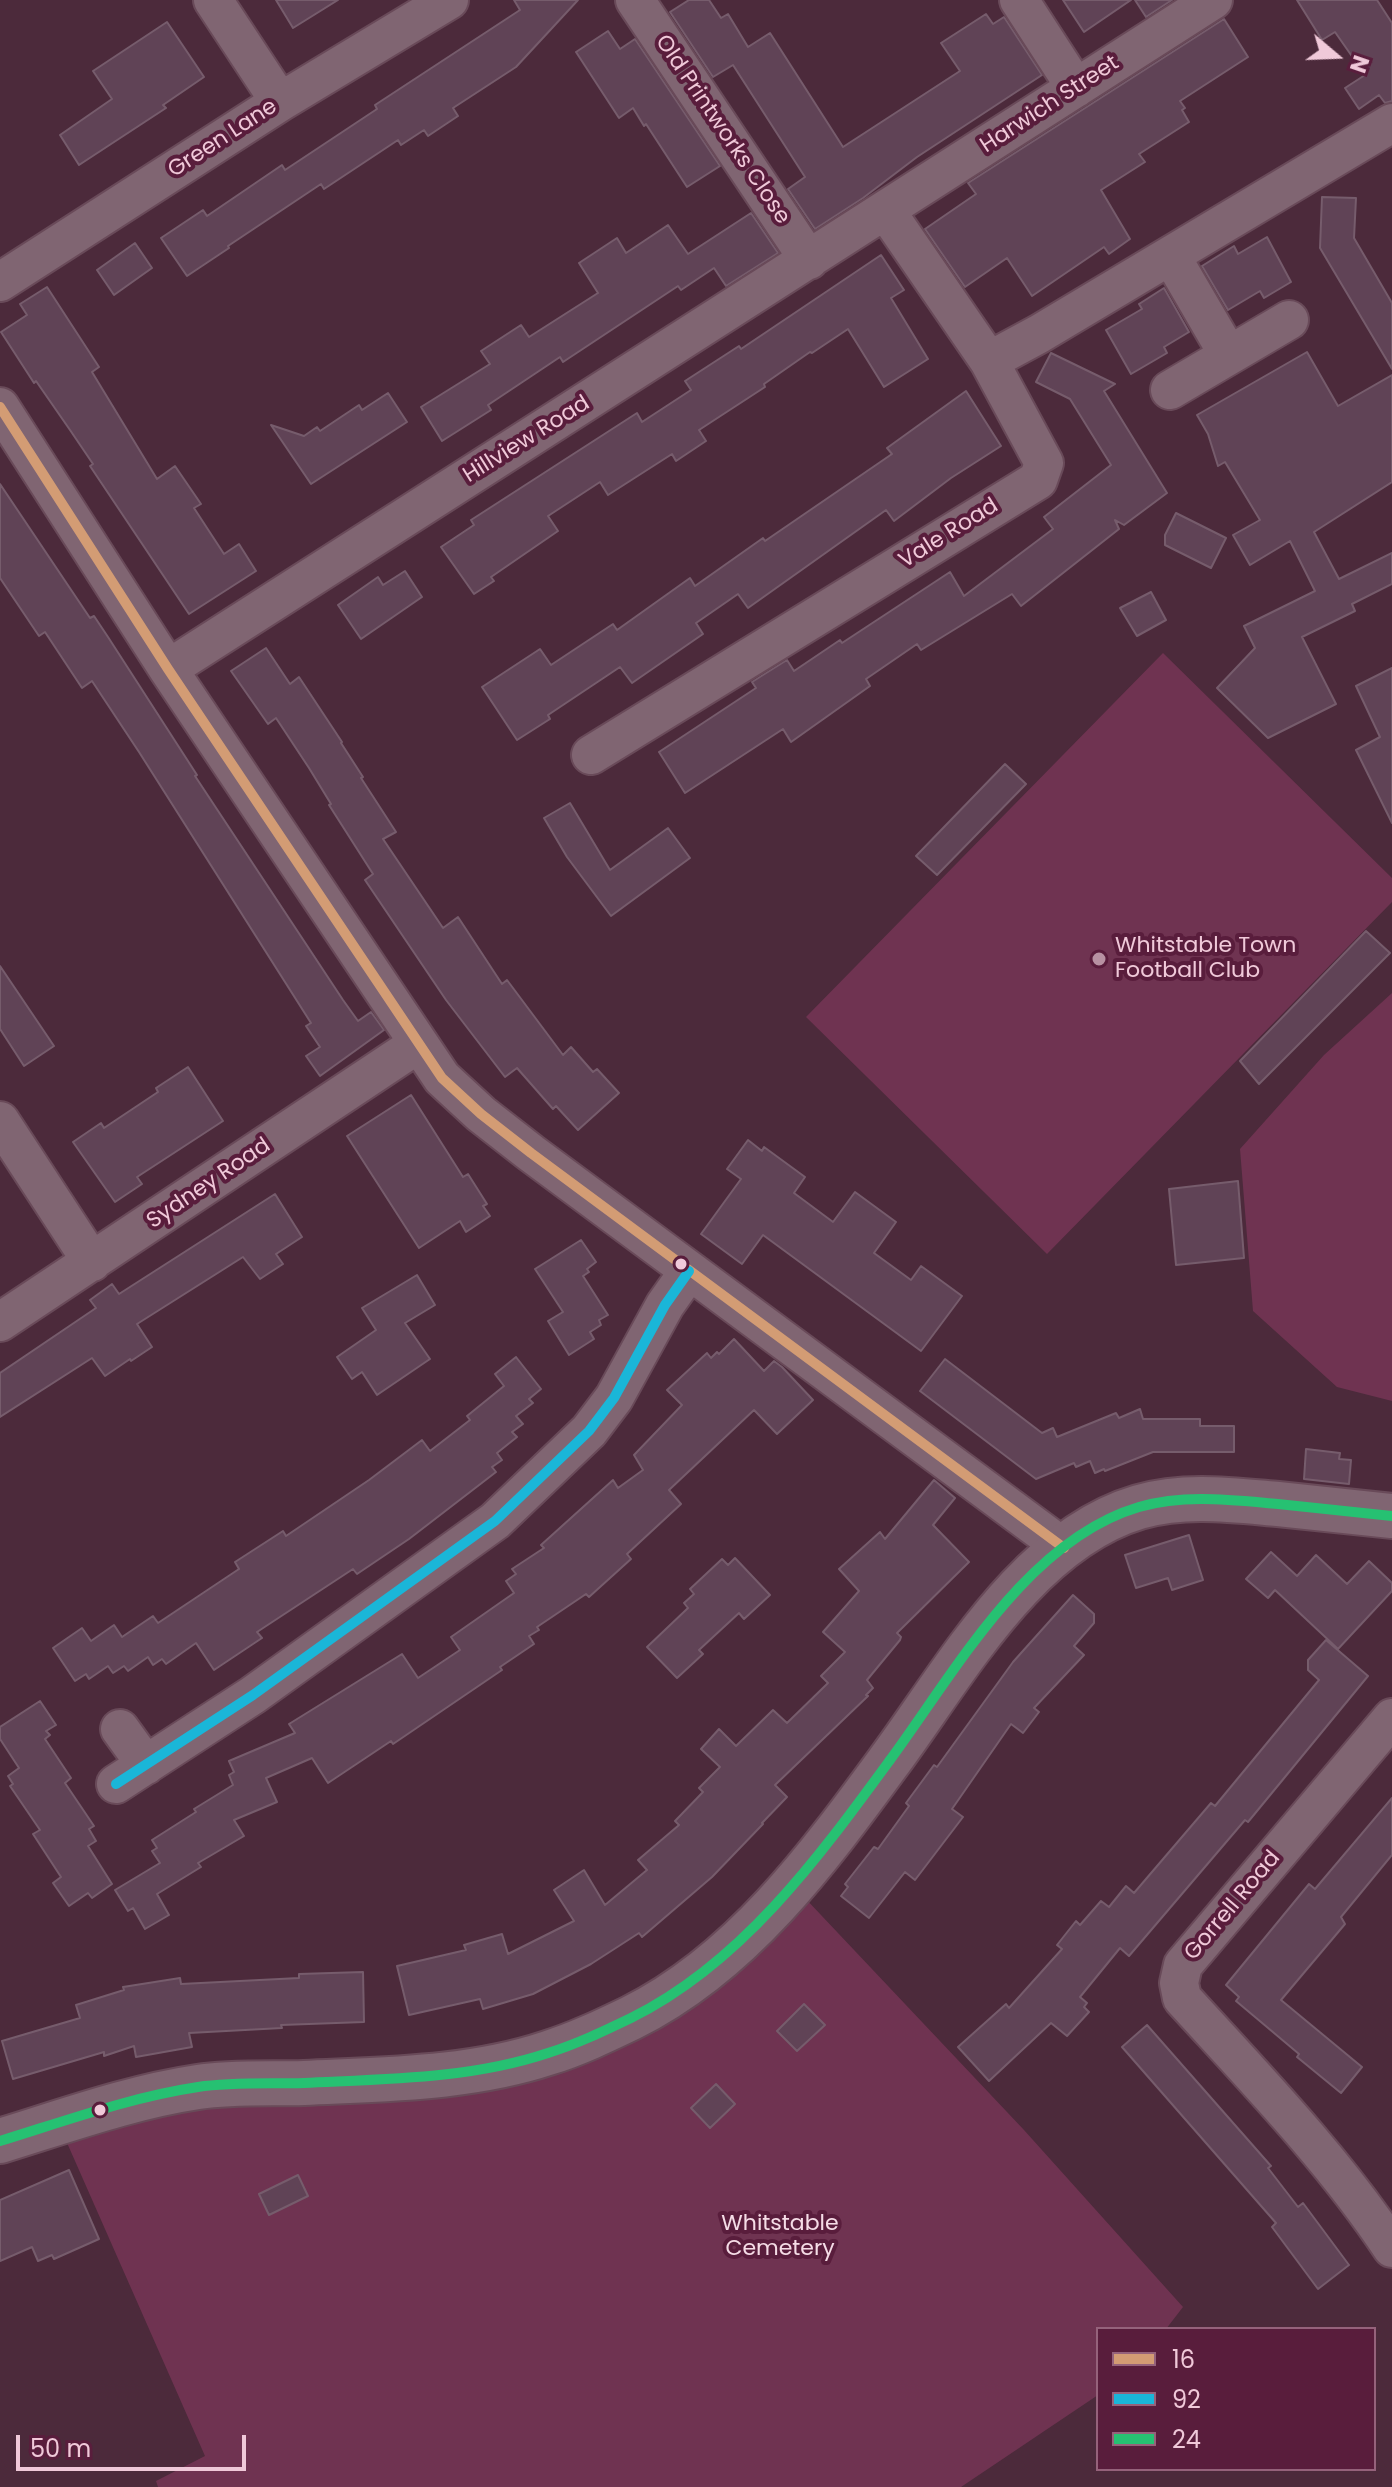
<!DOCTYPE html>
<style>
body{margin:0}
#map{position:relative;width:1392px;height:2487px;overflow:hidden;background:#4c2a3b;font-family:Poppins,sans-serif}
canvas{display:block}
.legend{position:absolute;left:1096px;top:2327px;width:280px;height:144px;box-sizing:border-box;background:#591d3c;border:2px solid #95627b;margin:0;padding:10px 14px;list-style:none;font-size:24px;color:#f0c9d9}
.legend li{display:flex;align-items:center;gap:16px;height:40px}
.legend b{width:40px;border:2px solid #95627b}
.north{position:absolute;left:1296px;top:16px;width:80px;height:80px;-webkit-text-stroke:6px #591d3c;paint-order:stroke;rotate:109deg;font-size:22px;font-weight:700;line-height:32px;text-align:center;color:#f0c9d9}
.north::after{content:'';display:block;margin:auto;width:28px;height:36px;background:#f0c9d9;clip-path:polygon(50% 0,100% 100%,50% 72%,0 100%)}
.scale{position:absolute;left:16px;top:2435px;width:230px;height:36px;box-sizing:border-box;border:4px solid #f0c9d9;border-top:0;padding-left:10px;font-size:24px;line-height:28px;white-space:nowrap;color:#f0c9d9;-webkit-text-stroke:6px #591d3c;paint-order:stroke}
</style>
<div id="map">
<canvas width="1392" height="2487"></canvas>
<ul class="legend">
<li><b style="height:10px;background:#d39c74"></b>16</li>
<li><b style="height:10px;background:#1ab6d8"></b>92</li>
<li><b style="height:10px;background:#26c172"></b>24</li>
</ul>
<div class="north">N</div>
<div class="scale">50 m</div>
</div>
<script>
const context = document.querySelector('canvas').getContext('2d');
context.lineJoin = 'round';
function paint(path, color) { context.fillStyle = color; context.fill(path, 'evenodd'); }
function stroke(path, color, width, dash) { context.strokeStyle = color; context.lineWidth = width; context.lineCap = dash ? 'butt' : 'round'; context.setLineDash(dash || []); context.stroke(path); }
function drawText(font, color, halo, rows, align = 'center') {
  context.font = font + ' Poppins,sans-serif'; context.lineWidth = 8; context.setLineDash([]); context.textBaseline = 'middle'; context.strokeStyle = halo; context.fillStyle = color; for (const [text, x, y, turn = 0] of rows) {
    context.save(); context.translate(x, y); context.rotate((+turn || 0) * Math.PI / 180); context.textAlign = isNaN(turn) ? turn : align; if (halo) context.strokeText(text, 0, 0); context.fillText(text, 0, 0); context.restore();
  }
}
paint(new Path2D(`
 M1163,653L1392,878V902L1047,1254L806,1017Z
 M1392,993V1401L1337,1387L1253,1311L1240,1149L1324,1055Z
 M804,1897L1024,2130L1183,2307L1166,2329H1098V2395L961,2487H158L156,2481L205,2456L64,2136L152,2108L529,2072Z`), '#6f3351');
const building = new Path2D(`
 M276,0H338L293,28Z
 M514,0H578L516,67L453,108L458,116L428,136L424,130L401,145L398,140L324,189L321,184L228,246L229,248L187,276L161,238L203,210L207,216L282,165L285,170L377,109L375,105L520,10Z
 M689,0H709L721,18L728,14L748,47L770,33L843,147L960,71L941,43L986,14L993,24L1004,17L1042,75L917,157L863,198L815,229L788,189L805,177L733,65L713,77L670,12Z
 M1063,0H1131L1084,32Z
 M1135,0H1172L1146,17Z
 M1297,0H1377L1392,23V101L1385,103L1379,95L1359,109L1345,88L1365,75L1335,32L1322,40Z
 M1224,19L1248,57L1180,101L1185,108L1182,110L1189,122L1139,154L1145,162L1101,190L1130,239L1109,254L1104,247L1032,296L1007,258L965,287L925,229L976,194L968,183Z
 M167,22L204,77L163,105L166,108L79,165L60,135L112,99L93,71Z
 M608,31L620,49L635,39L720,166L687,187L646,124L644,126L633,108L619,118L576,52Z
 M1322,197L1356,198L1354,238L1392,303V369L1320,248Z
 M751,213L778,253L726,286L714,268L681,290L678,286L563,362L560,357L488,405L491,410L442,441L421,407L490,364L481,351L521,325L529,337L598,293L579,263L617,238L626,253L668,225L688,254Z
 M1267,237L1291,282L1264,298L1260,291L1228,310L1202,266L1234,246L1238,254Z
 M135,243L152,268L114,295L97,270Z
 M881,255L904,290L891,298L928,359L884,387L848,329L812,353L810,352L764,384L765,387L699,430L706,441L676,461L672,454L608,495L600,482L548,516L558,531L491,577L494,581L474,594L441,547L474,525L471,520L637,413L642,422L691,390L685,381L739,346L741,349Z
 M47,287L99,367L92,372L157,479L175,466L201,504L194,508L224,554L239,544L256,571L189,614L90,466L93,464L70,430L36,381L34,383L1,332L27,315L20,304Z
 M1164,288L1189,332L1164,347L1167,353L1131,374L1106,330L1142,309L1139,304Z
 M1307,352L1338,406L1392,375V482L1314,532L1339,579L1392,553V584L1352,604L1355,611L1302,637L1336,704L1268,738L1217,688L1255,648L1244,626L1315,591L1290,541L1250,565L1233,535L1260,520L1225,462L1218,466L1208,434L1197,415Z
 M1051,353L1115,384L1104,391L1167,493L1124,525L1115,520L1119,529L1021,606L1012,594L921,650L917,644L866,679L870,686L791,742L783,729L685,793L659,752L756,688L752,682L763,675L787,660L794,671L840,640L842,643L950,572L964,596L1053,529L1044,517L1111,465L1070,399L1036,382Z
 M966,391L1001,446L951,478L894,521L886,510L748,608L738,594L696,623L703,634L632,683L620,667L548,715L550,719L517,740L482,687L540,649L551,665L613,624L617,630L690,578L695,586L763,538L765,541L892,454L887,448Z
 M388,393L407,422L311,484L271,425L304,436L317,427L320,431L359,405L362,410Z
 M0,484L90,618L94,616L108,637L197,775L195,776L343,1000L358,1021L371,1012L384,1030L320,1076L306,1056L320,1047L306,1026L311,1023L139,752L92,681L82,688L45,632L39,636L0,578Z
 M1176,513L1226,538L1211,568L1165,545V535Z
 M405,571L422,597L361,639L338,605L378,577L383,585Z
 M1151,592L1166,620L1137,636L1120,608Z
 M266,648L290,684L299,677L342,742L341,743L363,777L361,778L396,832L383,839L443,928L458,917L502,984L507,980L563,1055L571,1047L593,1072L597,1069L619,1093L578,1130L556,1106L553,1109L517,1068L505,1077L446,1000L365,880L373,874L329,805L331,804L309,768L276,718L268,724L231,671Z
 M1392,668V823L1356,750L1380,737L1356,686Z
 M1005,764L1026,784L937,875L916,856Z
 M570,803L610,870L668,828L690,858L611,916L567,857L544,818Z
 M1366,931L1390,953L1259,1084L1240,1061Z
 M0,966L54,1046L24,1066L0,1029Z
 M188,1067L223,1121L137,1177L142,1184L115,1202L73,1142L101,1123L104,1128L158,1092L156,1088Z
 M411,1095L463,1177L468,1174L487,1204L483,1206L490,1216L466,1232L460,1221L419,1248L347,1136Z
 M748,1140L762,1151L764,1147L805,1177L794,1193L833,1222L855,1192L896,1222L874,1253L911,1280L921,1266L962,1296L921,1351L763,1235L742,1264L701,1234L741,1179L727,1169Z
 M1238,1181L1244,1258L1176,1265L1169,1189Z
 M275,1194L302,1237L276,1254L283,1264L260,1279L243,1257L137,1324L152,1347L131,1361L130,1359L105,1376L92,1358L0,1417V1373L96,1308L90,1300L112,1284L119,1294Z
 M581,1240L596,1262L587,1269L589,1272L583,1276L608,1315L599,1320L601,1325L590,1332L594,1339L569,1355L548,1321L563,1312L535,1269Z
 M417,1275L435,1305L405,1323L430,1359L377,1395L362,1372L352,1379L337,1357L376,1330L362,1308Z
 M734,1339L764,1371L774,1361L782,1367L813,1400L777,1434L754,1410L669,1490L681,1504L627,1554L631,1559L589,1597L586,1594L537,1627L539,1630L529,1636L534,1644L500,1667L502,1670L393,1744L391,1741L328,1783L312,1758L266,1778L277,1802L234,1820L244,1836L198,1863L201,1867L157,1894L169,1915L145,1929L133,1908L128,1911L115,1890L160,1863L152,1851L157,1848L152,1840L196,1812L194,1809L233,1785L229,1775L234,1772L229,1761L295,1733L289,1724L402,1654L418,1678L460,1650L451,1637L514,1593L506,1581L516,1574L512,1569L544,1548L541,1545L613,1480L618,1488L643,1470L634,1455L682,1405L667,1390L707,1353L711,1358L717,1352L719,1354Z
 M516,1357L541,1389L529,1399L533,1403L516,1416L523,1424L512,1432L517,1437L497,1453L502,1460L492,1467L496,1472L409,1539L357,1574L353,1569L257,1632L262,1638L214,1670L196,1643L166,1664L162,1659L153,1665L148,1657L128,1671L124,1666L113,1673L108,1666L89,1679L86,1674L75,1681L53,1648L82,1628L91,1641L114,1625L122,1637L153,1616L158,1623L239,1569L235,1562L283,1531L286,1536L369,1480L422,1440L430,1451L470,1420L467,1416L504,1386L495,1374Z
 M945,1359L1042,1433L1053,1428L1057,1437L1116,1413L1119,1418L1140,1409L1143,1419H1200V1426H1234V1452H1153L1105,1471L1104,1469L1095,1473L1090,1461L1076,1467L1074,1463L1036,1479L920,1391Z
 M1306,1449L1340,1453L1339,1459L1351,1460L1349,1484L1304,1479Z
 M934,1480L955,1498L933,1525L969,1562L897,1633L901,1637L900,1640L867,1680L873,1688L866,1695L868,1696L775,1785L787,1797L762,1823L763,1824L712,1877L642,1937L639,1933L591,1964L533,1994L483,2009L480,1999L409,2015L397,1966L466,1950L464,1945L502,1934L508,1954L574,1921L554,1890L584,1870L605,1905L647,1870L638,1860L679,1825L675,1821L703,1792L699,1788L720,1767L701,1749L719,1729L736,1746L773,1710L787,1723L828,1683L821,1676L845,1652L823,1632L859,1591L839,1569L880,1532L885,1539Z
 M1189,1535L1203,1580L1172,1590L1168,1578L1136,1588L1125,1555Z
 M1271,1552L1297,1576L1316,1555L1347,1584L1369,1561L1392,1583V1591L1338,1649L1275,1590L1268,1598L1246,1579Z
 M735,1558L770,1595L744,1619L739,1613L699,1650L703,1654L677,1678L647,1647L688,1608L684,1603L694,1594L690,1589L722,1559L728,1565Z
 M1073,1595L1094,1614V1623L1074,1646L1084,1655L1034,1708L1039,1712L1023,1733L1011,1724L952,1809L963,1817L915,1880L905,1872L869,1918L841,1896L848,1887L845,1884L874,1847L878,1849L909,1806L906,1803L934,1765L937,1767L1013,1662Z
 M1326,1640L1368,1676L1248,1822L1245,1820L1129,1956L1120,1948L1080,1997L1087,2003L1084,2007L1089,2012L1067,2036L1051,2023L989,2081L958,2047L1006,2004L1009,2008L1062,1949L1057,1945L1076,1921L1080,1925L1101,1901L1109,1907L1126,1886L1134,1893L1211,1803L1215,1806L1319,1680L1308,1670V1660Z
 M40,1701L56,1725L46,1731L50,1735L45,1739L71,1778L65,1783L94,1826L89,1829L96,1841L88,1846L112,1884L92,1898L88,1893L69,1906L53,1883L61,1877L33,1834L40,1830L10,1786L13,1784L8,1776L19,1768L0,1739V1727Z
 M1392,1798V1855L1341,1917L1345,1924L1281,2000L1362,2067L1341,2093L1297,2057L1299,2054L1236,2001L1239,1997L1226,1985L1309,1884L1315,1889Z
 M363,1972L364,2022L281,2025L282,2028L189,2033L192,2047L136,2057L134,2046L104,2056V2052L13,2079L2,2041L80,2018L76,2005L124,1990L123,1987L180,1978L181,1984L299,1978V1974Z
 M804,2004L825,2025L797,2051L777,2031Z
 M1147,2025L1271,2166L1268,2168L1298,2207L1303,2203L1349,2265L1318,2289L1272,2227L1276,2223L1122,2047Z
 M716,2084L735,2104L710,2128L691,2108Z
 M69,2170L99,2239L54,2259L52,2255L38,2261L32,2247L0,2261V2200Z
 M298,2175L308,2196L269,2215L259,2194Z`);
paint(building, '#604356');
stroke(building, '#765c6c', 2);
const street = new Path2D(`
 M213,0L280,102
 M635,0L809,260
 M1019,0L1076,88
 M1171,256L1228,354
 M0,282L280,102L449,0
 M989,361L1039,334L1392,123
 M1170,390L1289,320
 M0,407L168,669L442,1078L481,1114L531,1153L1064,1548
 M168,669L1213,0
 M591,755L1038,480L1044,463L989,361L886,211
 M0,1121L92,1262
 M0,1322L418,1044
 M1392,1718L1183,1965L1179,1983L1182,1998C1253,2076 1334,2160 1392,2248
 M120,1729L146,1765
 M116,1784L253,1695L495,1521L589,1431L614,1398L665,1305L689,1271`);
const secondary = new Path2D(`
 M0,2141C65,2121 131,2097 198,2087C232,2082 269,2084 304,2083C386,2079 470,2079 548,2053C577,2044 604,2031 631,2018C742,1963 819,1857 890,1760C955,1672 1027,1540 1139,1507C1185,1494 1231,1500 1278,1504C1316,1508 1354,1512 1392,1516`);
stroke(street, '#694a59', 42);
stroke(secondary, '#694a59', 48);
stroke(street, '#806572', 38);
stroke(secondary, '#806572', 44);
stroke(new Path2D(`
 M0,407L168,669L442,1078L481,1114L531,1153L1064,1548`), '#d39c74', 10);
stroke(new Path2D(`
 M116,1784L253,1695L495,1521L589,1431L614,1398L665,1305L689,1271`), '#1ab6d8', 10);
stroke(new Path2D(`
 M0,2141C65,2121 131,2097 198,2087C232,2082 269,2084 304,2083C386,2079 470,2079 548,2053C577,2044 604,2031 631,2018C742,1963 819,1857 890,1760C955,1672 1027,1540 1139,1507C1185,1494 1231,1500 1278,1504C1316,1508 1354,1512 1392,1516`), '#26c172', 10);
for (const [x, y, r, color] of [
 [1099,959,8,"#b791a2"],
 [681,1264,7,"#f0c9d9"],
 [100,2110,7,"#f0c9d9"]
]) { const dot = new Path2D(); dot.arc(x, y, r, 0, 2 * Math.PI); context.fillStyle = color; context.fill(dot); stroke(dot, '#591d3c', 3); }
drawText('22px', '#f0c9d9', '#591d3c', [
 ["Harwich Street",1050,105,-33],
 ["Old Printworks Close",722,130,56],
 ["Green Lane",223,139,-33],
 ["Hillview Road",527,440,-32],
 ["Vale Road",949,534,-32],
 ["Sydney Road",209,1184,-34],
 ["Gorrell Road",1233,1906,-50]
]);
drawText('22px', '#f0c9d9', '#591d3c', [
 ["Whitstable Town",1115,946],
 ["Football Club",1115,971]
], 'left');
drawText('22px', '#f5dce6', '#591d3c', [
 ["Whitstable",780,2224],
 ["Cemetery",780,2249]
]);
</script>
